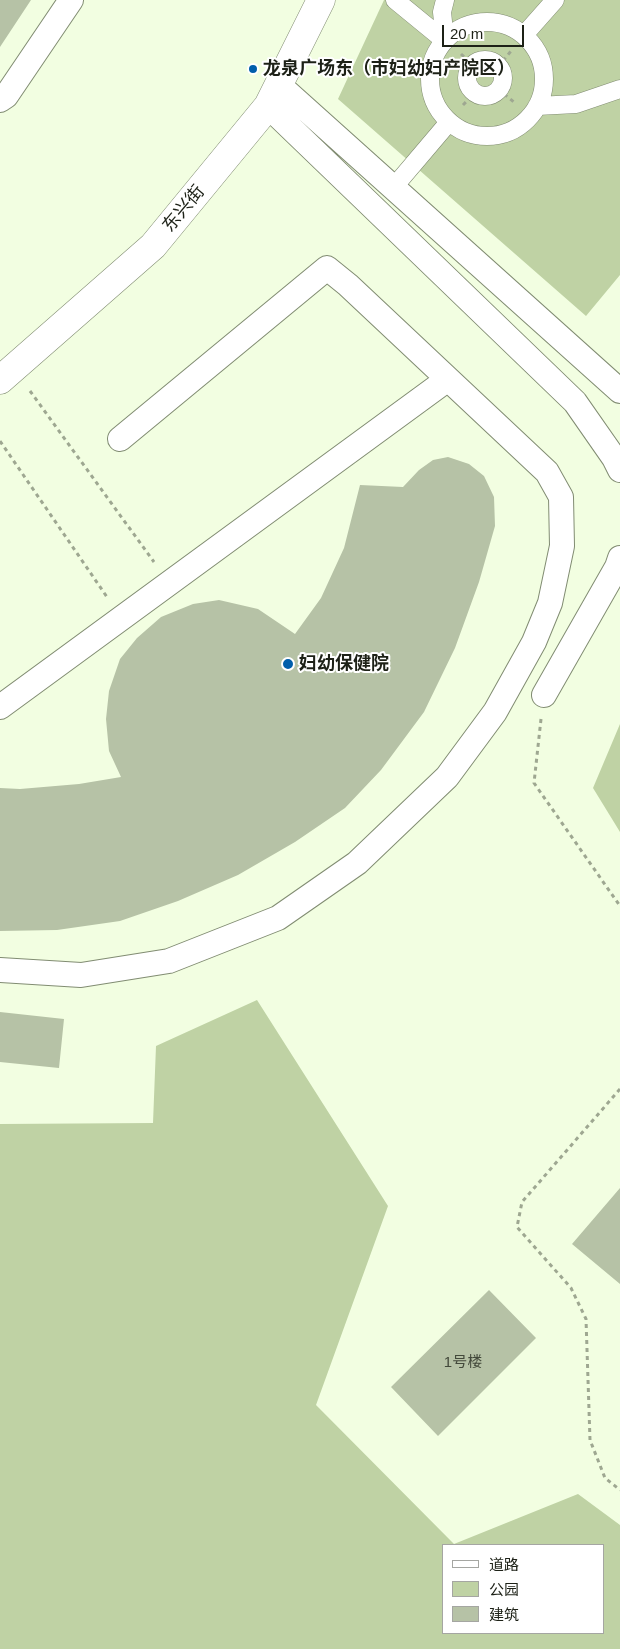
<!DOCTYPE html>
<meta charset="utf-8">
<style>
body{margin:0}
#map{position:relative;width:620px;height:1649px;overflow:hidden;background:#f2fee1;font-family:Arial,"Noto Sans SC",sans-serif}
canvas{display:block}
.legend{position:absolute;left:442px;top:1544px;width:162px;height:90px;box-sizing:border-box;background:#fff;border:1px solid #a5a6a2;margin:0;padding:6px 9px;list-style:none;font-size:15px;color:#1d2117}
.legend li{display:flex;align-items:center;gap:10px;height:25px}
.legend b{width:25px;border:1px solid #a5a6a2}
.scale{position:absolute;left:442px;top:25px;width:82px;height:22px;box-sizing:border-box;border:2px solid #1d2117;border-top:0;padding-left:6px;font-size:15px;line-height:18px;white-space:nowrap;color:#1d2117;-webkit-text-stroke:4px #fff;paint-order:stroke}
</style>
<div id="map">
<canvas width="620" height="1649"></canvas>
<ul class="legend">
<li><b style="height:6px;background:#fff"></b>道路</li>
<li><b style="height:14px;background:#bfd2a4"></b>公园</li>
<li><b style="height:14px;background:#b6c2a6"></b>建筑</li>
</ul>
<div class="scale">20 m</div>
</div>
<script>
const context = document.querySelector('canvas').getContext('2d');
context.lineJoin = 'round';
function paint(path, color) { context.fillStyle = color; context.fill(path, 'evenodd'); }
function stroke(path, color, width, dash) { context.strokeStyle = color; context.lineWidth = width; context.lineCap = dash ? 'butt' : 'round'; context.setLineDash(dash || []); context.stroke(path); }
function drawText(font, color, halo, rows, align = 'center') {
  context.font = font + ' Arial,"Noto Sans SC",sans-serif'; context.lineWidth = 4; context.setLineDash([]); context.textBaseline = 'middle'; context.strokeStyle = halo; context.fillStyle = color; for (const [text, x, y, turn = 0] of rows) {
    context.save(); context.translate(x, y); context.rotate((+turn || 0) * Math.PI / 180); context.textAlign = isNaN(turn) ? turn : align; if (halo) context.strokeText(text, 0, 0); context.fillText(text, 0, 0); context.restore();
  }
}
paint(new Path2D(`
 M384,0H620V275L586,316L338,99Z
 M620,724V832L593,788Z
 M257,1000L388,1206L316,1405L454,1544L578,1494L620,1525V1649H0V1124L153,1123L156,1046ZM444,1545H604V1633H444Z`), '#bfd2a4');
paint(new Path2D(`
 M0,0H31L0,47Z
 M448,457L469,464L484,476L494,497L495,526L479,582L455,648L424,712L381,770L345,808L295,842L238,875L178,901L120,921L57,930L0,931V788L20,789L79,784L121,777L109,751L106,719L109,691L120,659L137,638L161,617L193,604L219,600L258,609L295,634L321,598L344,548L360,485L403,487L419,470L433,460Z
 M0,1012L64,1019L59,1068L0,1062Z
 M620,1188V1284L572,1244Z
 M489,1290L536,1338L438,1436L391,1387Z`), '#b6c2a6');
const pedestrian = new Path2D(`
 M395,0L445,41
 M430 79a57 57 0 1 1 114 0a57 57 0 1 1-114 0Z
 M524,35L555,0
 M445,41L442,12L445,0
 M467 78a18 18 0 1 1 36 0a18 18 0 1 1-36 0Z
 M537,106L576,104L620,89
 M393,188L449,122`);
const minor = new Path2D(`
 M279,85L620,391
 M0,100L6,96L71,0
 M268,106L575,402L614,458L620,470
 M544,695L617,567L620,558
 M0,707L448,379
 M0,970L81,975L169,961L278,918L357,863L447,777L495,712L534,642L550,603L562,546L561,497L547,472L348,285L327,268L120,439`);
const tertiary = new Path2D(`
 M0,380L153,246L268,106L321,0`);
stroke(pedestrian, '#818c72', 19);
stroke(minor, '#818c72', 26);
stroke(tertiary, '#818c72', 29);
stroke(new Path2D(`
 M461,54L473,65
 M498,67L511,51
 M498,89L515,103
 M463,105L475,93
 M30,391L154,562
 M0,441L107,597
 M541,719L534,783L620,906
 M620,1089L522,1202L517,1227L571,1288L586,1319L590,1440L605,1478L620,1490`), '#9ea791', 3, [4, 4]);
stroke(pedestrian, '#fff', 18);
stroke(minor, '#fff', 24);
stroke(tertiary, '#fff', 28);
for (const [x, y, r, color] of [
 [253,69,5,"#005eab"],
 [288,664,6,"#005eab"]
]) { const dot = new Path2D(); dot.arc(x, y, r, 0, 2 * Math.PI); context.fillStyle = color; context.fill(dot); stroke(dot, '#fff', 2); }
drawText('15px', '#43493b', null, [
 ["1号楼",463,1363]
]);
drawText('bold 18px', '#1d2117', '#fff', [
 ["龙泉广场东（市妇幼妇产院区）",263,69],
 ["妇幼保健院",299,664]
], 'left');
drawText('18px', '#1d2117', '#fff', [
 ["东兴街",184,209,-50]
]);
</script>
